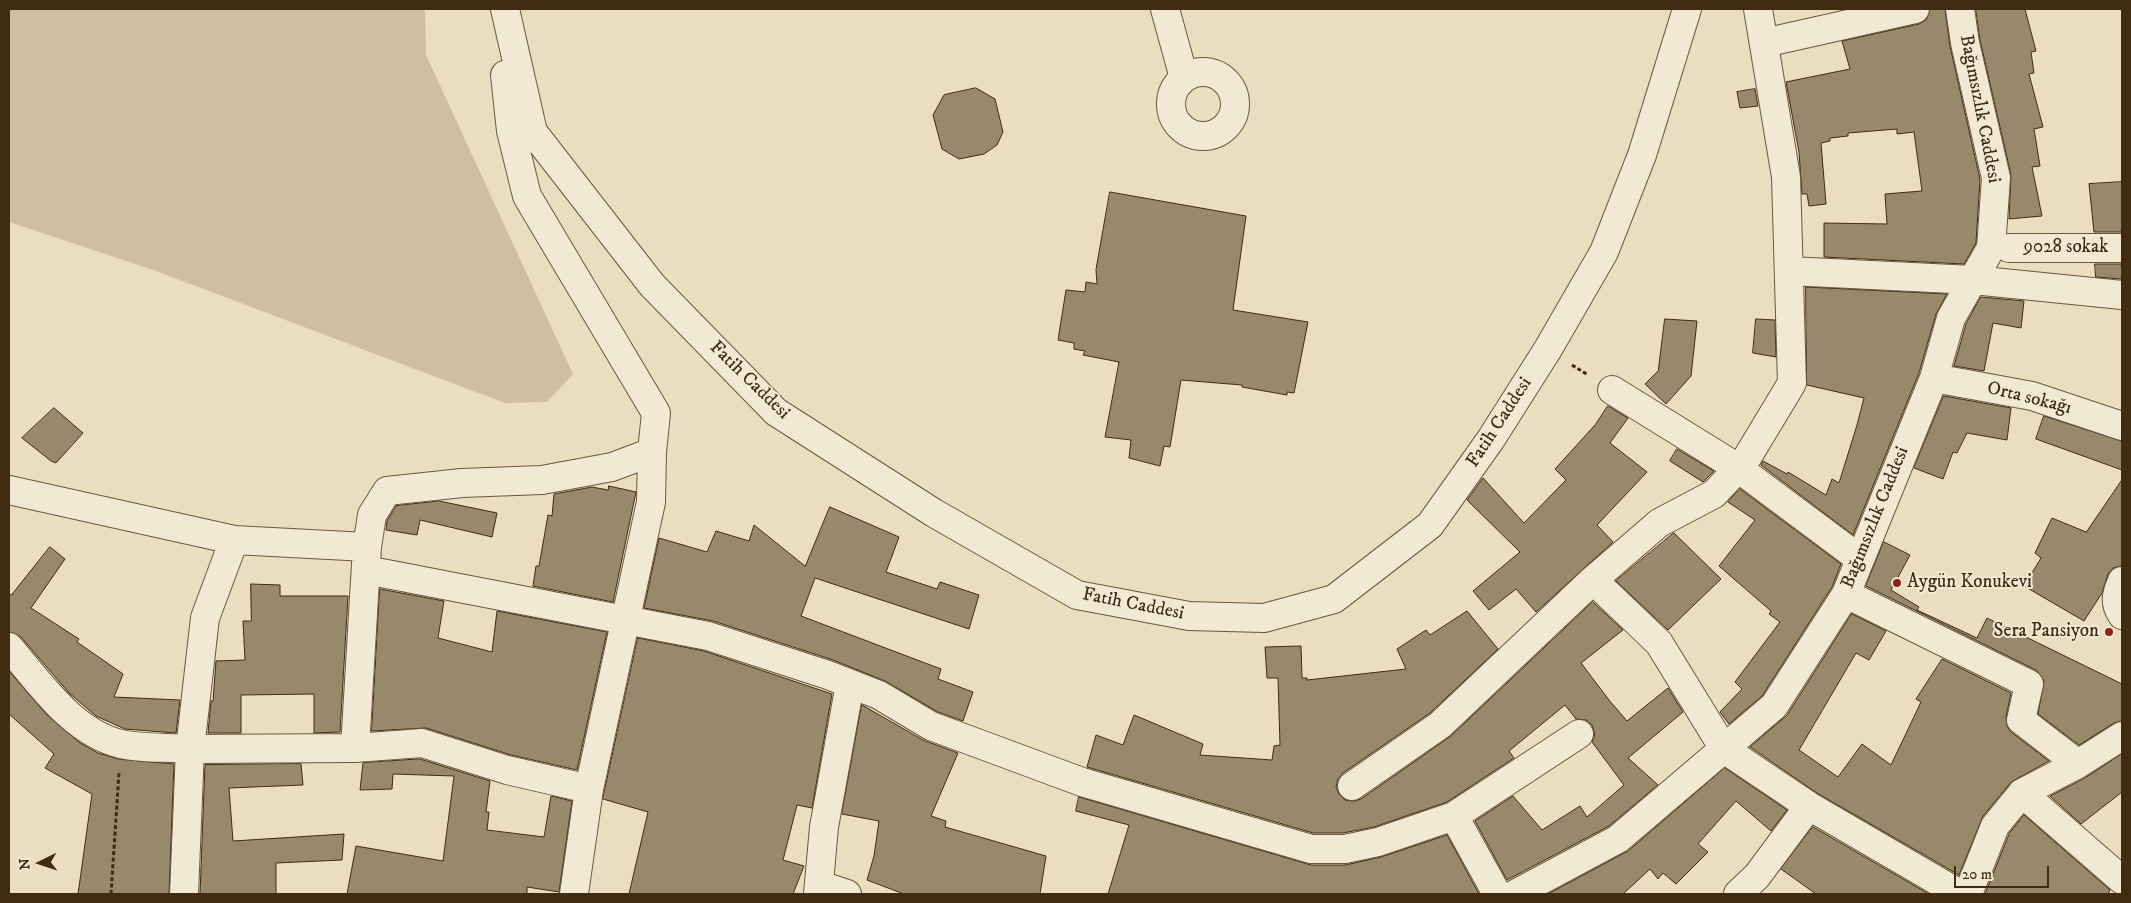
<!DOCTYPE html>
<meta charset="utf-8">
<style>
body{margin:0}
#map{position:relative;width:2131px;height:903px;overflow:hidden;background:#ebddbf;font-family:"IM FELL DW Pica",serif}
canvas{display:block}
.frame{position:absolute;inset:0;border:10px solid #3f2c12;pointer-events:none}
.north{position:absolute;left:15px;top:838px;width:50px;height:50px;-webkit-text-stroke:4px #f2e9d5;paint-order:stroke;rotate:266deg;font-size:14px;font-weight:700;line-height:20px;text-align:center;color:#3f2c12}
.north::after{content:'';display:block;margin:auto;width:18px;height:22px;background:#3f2c12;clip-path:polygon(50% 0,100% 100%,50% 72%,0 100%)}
.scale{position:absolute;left:1954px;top:866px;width:95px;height:22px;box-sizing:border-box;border:2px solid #3f2c12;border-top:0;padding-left:6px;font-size:15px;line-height:18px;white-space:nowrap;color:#3f2c12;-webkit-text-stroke:4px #f2e9d5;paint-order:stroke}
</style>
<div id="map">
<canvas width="2131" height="903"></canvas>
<div class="frame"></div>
<div class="north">N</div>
<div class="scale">20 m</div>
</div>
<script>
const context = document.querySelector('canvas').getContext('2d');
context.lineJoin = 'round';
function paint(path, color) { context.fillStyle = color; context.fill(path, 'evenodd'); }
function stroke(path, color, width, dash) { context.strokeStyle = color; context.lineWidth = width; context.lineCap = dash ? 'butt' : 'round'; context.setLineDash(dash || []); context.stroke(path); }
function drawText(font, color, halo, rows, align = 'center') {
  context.font = font + ' "IM FELL DW Pica",serif'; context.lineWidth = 4; context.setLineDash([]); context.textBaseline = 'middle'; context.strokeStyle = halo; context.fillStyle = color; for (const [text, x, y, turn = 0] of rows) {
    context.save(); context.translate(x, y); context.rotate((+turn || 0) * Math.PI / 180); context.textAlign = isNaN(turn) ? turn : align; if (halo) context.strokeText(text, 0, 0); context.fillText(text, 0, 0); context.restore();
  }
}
paint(new Path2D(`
 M9,9H425L426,55L573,374L547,402L505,403L156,271L9,222Z`), '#cebfa2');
const building = new Path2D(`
 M1930,9H1945L1950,46L1980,179L1976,243L1964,264L1824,257V223L1887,224L1885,194L1922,191L1914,132L1897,134V129L1848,133V136L1830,138V141L1821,143L1826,204L1809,206L1807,194H1802L1799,152L1786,82L1850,69L1842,41L1919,24L1926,20Z
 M1976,9H2025L2036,51L2031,52L2034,73L2029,74L2043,127L2034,129L2040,166L2032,167L2042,216L2009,219L2011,175L1980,40Z
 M976,88L995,99L1003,132L997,145L984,154L959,159L942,149L933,115L944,95Z
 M1755,89L1758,106L1740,108L1737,92Z
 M2122,182V232H2094L2089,184Z
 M1110,192L1246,216L1233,310L1308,322L1294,393L1287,392V395L1242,387V385L1181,380L1170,447L1164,446L1160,466L1129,458L1131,440L1105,437L1119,362L1083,355L1085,351L1074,349V343L1058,340L1066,290L1085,292L1086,282L1097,284L1096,270Z
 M2095,264H2122V279L2096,277Z
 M1806,287L1947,294L1936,314L1919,373L1853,535L1761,465L1763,461L1787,474L1788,472L1826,495L1832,479L1839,483L1857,425L1864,398L1807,385Z
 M1981,297L2024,301L2021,328L1993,323L1984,371L1954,366L1966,324Z
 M1665,319L1697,321L1691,376L1666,404L1645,384L1658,371Z
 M1756,319L1775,320L1776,357L1753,353Z
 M1944,396L2011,408L2007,440L1967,433L1957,453L1953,452L1943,479L1914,468Z
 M1608,406L1628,418L1610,443L1647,472L1597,525L1613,542L1536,612L1516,589L1489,610L1473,591L1520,552L1467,500L1483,478L1524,523L1566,480L1555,469L1595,425Z
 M54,408L83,433L56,463L51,461L22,438Z
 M2044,416L2122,441V470L2036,439Z
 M1677,449L1714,471L1703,482L1670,461Z
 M2122,480V566L2113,568L2108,574L2102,593L2084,621L2024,586L2041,558L2035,553L2052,518L2086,532Z
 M609,486L636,492L613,602L533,586L536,566H539L548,515L552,516L554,494L592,487L608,490Z
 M1740,489L1841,564L1832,587L1762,696L1729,724L1720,712L1742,689L1735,682L1780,622L1769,614L1771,611L1719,566L1755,520L1728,502Z
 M439,501L497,513L492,537L420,520L417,535L386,530L387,521L396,506Z
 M830,507L899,537L886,572L937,589L940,582L979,595L969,629L815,578L801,616L941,669L938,679L973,692L963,721L938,712L885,681L833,660L713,621L644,608L659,538L707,552L716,531L749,541L754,525L805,566Z
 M1674,533L1721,579L1668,630L1616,581Z
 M1884,542L1910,555L1891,590L1919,607L1917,610L1977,638L1987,618L2122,684V721L2114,723L2079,745L2038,714L2044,681L2036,670L1866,586Z
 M50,547L65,559L31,608L79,639L77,642L123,674L114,697L180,700L176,733L125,729L96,716L69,693L21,637L9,632V594L11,595Z
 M251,584L280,585V596H348L340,732L314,733V694L241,695V733H208L211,701H213L216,661L245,660L243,621H251Z
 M380,589L444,601L438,638L492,652L497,611L607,632L577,770L511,755L426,728L372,731Z
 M1593,602L1623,630L1581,663L1609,700L1627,721L1668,688L1683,712L1628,758L1658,785L1609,826L1507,880L1475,821L1513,796L1542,830L1580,806L1587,817L1624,785L1592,742L1595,734L1592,725L1586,720L1576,719L1565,705L1509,751L1514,758L1447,802L1374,827L1343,833H1313L1087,767L1096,735L1123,745L1134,715L1203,744L1200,755L1272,760L1274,746L1280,745L1278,678H1267L1265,647L1301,646L1302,678H1307V680L1406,669L1397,649L1426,630L1430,635L1467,611L1498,649L1430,713L1343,773L1338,779L1336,787L1339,794L1345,800L1354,801L1361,799L1451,736Z
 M1852,614L1886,631L1869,660L1856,653L1799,750L1838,777L1862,744L1891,765L1921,702L1916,699L1942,659L2011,693L2006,717L2007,726L2011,732L2049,761L2011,782L1983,816L1959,875L1817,793L1750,747L1787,715Z
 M638,638L704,651L832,694L812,808L797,805L783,860L804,866L793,894H629L648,812L603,799Z
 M9,671L47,715L80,743L98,753L118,759L174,764L169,894H78L92,794L45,768L54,754L9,714Z
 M862,705L923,740L958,753L931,816L946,821L945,827L1046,856L1040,894H904L867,880L874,856L879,821L842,814Z
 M2122,754V792L2081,824L2050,796L2085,778Z
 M420,759L490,781L486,812H489L487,830L544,837L551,796L572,801L559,892L527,887V894H347L356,846L443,861L454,776L393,774L392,789L360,790L363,763Z
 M301,764L303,785L229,788L233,841L344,834L342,860L276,863V894H200L205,765Z
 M1725,768L1787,810L1771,831L1736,801L1698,844L1708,852L1676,884L1663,873L1658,879L1650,869L1623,894H1548L1628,851Z
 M1079,797L1311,865H1345L1381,857L1447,835L1479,894H1108L1129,825L1076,811Z
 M2024,815L2110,890L2108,894H1985L2009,834Z
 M1813,827L1929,894H1816L1781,869Z`);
paint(building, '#98886c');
stroke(building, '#3f2c12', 1);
const minor = new Path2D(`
 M505,9L533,132L652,285L776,412L934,513L1077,595L1189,616L1264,618L1334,599L1430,525L1491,439L1548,349L1604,252L1642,155L1687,9
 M1165,9L1184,78
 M1764,43L1915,9
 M1171 104a32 32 0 1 1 64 0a32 32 0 1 1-64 0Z
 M2009,248H2122
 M1789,271L1973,280L2122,295
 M1934,378L2032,396L2122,426
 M1612,390L1738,468L1860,559
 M9,490L234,540L367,547
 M234,540L205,618L190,749L355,748L422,743L507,770L589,789
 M366,570L708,636L828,675L879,695L931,726L1082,782L1311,849H1345L1378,842L1454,816L1579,734
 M1593,580L1659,643L1724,749L1809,806L1960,894
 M2122,581C2116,594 2114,603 2122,615
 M1846,594L2029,684L2021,720L2078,764
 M9,647C39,682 73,733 121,744C142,749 168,747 190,749L184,894
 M355,748L367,547L372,515L387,491L462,483L542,480L612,467L652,452L656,413L527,196L511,131L505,75
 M1352,786L1440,725L1593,580L1659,523L1714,494L1745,461L1792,383L1786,177L1758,9
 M2022,793L2122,880
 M1454,816L1497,894
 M820,885L847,894
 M574,894L589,789L651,502L652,452
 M818,894L824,827L850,684
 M1515,894L1618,839L1774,706L1846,594L1934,378L1951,318L1991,248L1996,178L1965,43L1960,9
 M1738,894L1757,876L1809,806
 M1968,894L1995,826L2022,793L2078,764L2122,736`);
stroke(minor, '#6a583d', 30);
stroke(new Path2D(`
 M1572,365L1588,375
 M111,894L119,773`), '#3f2c12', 3, [4, 2.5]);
stroke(minor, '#f2e9d5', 28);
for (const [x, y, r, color] of [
 [1897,583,5,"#8f2418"],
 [2109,632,5,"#8f2418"]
]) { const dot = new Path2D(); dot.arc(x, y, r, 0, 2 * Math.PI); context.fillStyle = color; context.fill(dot); stroke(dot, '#f2e9d5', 2); }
drawText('19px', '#3f2c12', '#f2e9d5', [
 ["Bağımsızlık Caddesi",1979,109,79],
 ["9028 sokak",2066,248],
 ["Fatih Caddesi",749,381,44],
 ["Orta sokağı",2029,399,14],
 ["Fatih Caddesi",1500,423,-57],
 ["Bağımsızlık Caddesi",1876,518,-68],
 ["Fatih Caddesi",1133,605,11]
]);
drawText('19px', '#3f2c12', '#f2e9d5', [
 ["Aygün Konukevi",1907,583],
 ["Sera Pansiyon",2099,632,"right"]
], 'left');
</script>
